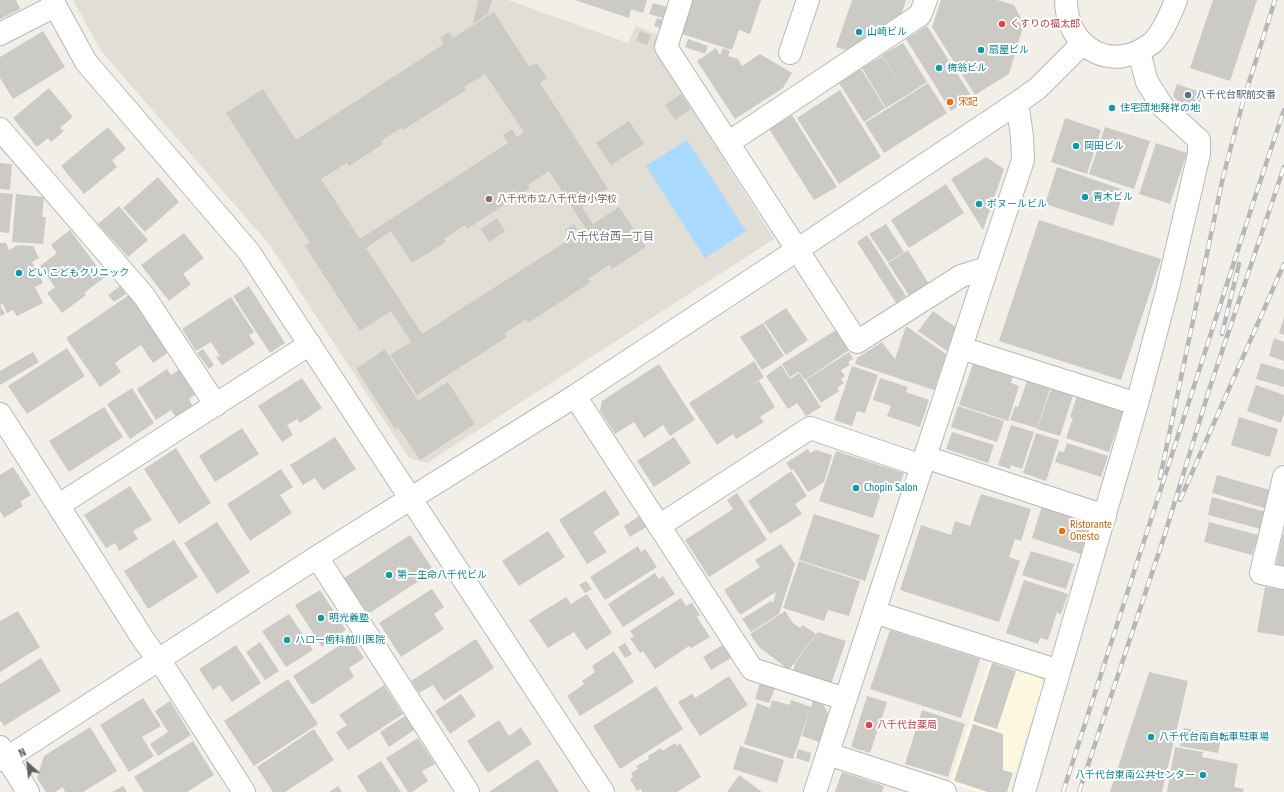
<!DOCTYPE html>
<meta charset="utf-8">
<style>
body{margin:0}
#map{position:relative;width:1284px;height:792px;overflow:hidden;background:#f1efe8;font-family:"Fira Sans Condensed",sans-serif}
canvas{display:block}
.north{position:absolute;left:8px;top:744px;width:40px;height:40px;-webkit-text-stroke:3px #fff;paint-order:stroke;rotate:333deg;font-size:11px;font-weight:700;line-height:16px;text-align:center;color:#5f6368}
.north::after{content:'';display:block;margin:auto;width:14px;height:18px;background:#5f6368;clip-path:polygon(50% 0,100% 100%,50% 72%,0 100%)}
</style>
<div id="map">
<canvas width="1284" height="792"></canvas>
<div class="north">N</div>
</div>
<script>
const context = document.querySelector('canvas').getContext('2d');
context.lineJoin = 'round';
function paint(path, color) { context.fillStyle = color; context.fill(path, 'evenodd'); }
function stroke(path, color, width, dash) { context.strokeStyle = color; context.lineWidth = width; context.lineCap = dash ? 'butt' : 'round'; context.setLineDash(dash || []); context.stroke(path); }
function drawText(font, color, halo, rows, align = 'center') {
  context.font = font + ' "Fira Sans Condensed","Noto Sans JP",sans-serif'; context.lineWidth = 4; context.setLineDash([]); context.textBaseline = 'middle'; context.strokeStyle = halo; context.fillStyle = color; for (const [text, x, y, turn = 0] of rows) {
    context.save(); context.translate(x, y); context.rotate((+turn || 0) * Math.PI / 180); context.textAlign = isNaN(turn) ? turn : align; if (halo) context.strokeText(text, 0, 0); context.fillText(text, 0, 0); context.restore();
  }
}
paint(new Path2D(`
 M989,662L1041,679L1044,684L1008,792H977L950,783Z`), '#fef7e0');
paint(new Path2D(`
 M73,0H508L628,43L636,26L659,35L655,50L774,239L427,463L409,458L269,244L101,51Z`), '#e1ded6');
paint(new Path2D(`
 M687,140L746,231L705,258L646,166Z`), '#aadaff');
paint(new Path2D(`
 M0,0H16L20,9L0,19Z
 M478,0H492L488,14L473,24Z
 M575,0H647L643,13L631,9L629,18Z
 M693,0H761L750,34L739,30L732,50L682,34Z
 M852,0H906L900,18L849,51L836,47Z
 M941,0H997L1014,5L1024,24L1009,74L975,95L932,27Z
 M1213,0H1257L1230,81L1190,68Z
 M653,3L667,7L663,18L649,14Z
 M494,12L529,67L537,63L547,78L540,83L608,189L582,207L593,224L619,207L646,247L612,269L609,265L588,279L591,282L528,323L526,319L505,333L507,337L417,395L390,355L411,342L391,311L360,331L305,246L310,243L226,113L263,89L296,140L444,44L440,38L449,32L453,38ZM485,74L524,132L517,137L512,129L503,135L508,143L360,239L321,179L347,163L349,166L383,144L381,141L401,128L403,130L466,90L464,87ZM549,171L586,229L579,233L574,224L565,230L570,239L422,334L366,248L391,231L412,263L446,242L444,239L465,225L467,229L530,188L528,185Z
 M657,18L663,20L660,28L654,26Z
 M927,26L972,97L951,111L906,39Z
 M43,31L65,67L13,99L0,78V57Z
 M640,31L651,35L647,45L636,41Z
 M688,39L708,46L705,54L685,47Z
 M903,43L927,82L907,95L882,55Z
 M716,48L720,55L723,48L730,51L728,56L738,59L742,66L760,54L792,73L783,88L735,119L697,61Z
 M882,56L907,95L886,108L862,68Z
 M861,69L885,108L864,122L839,83Z
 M928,83L947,113L884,153L865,123Z
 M1177,84L1203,93L1200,102L1186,110L1173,96Z
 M49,88L73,117L60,128L64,131L51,142L48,138L37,147L13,118Z
 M840,90L881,157L839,184L797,118Z
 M681,94L691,109L675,120L665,105Z
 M792,115L837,187L814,200L769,129Z
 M1065,118L1101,130L1087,174L1051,162Z
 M629,121L644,144L611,165L596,143Z
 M108,127L126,149L112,160L117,167L84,194L61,166Z
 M1105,127L1150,141L1134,189L1089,174Z
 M1156,143L1187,153L1170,204L1139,194Z
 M986,157L1004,169L983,230L951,179Z
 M0,163L12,164L10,190L0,189Z
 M1057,167L1124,190L1113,226L1045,204Z
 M158,177L179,202L145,232L123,208Z
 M946,184L964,213L909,248L891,220Z
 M0,193L13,194L9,233L0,232Z
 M16,194L44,197L42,217H46L43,244L12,242Z
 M119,206L148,240L128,257L98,224Z
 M497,218L505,231L489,242L481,229Z
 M1039,220L1161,259L1121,380L999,341Z
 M886,224L904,252L888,262L869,234Z
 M70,230L105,277L84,293L86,295L62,313L47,293L55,287L40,266L57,253L51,245Z
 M184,233L204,258L183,274L191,284L169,301L141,265Z
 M867,235L906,296L896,303L857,242Z
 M0,243H6L9,250L18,245L33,246L39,258L32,262L43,283L35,287L43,303L17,316L13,310L7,313L3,304L0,305L5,314L0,316Z
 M908,250L929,284L910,297L888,263Z
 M120,286L126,294L114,302L108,295Z
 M249,286L285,343L270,353L233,296Z
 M129,295L169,352L153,363L141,345L115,363L121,372L100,387L66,338Z
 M231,297L254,332L249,335L255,344L222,365L216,357L220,356L211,342L196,351L182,329Z
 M786,308L808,340L786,355L764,322Z
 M933,311L955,327L947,351L918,331Z
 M1284,317V335L1279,333Z
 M763,323L784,356L762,370L740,337Z
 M906,326L946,354L934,390L855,364L857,358L882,342L895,359Z
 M836,330L849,350L805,380L799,372L790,377L782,364Z
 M1274,338L1284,342V361L1269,356Z
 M67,348L85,376L27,414L8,386Z
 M203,349L214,365L209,369L197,353Z
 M385,349L418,401L448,382L475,424L420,460L398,427L395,429L356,369Z
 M33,352L39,362L0,385V371Z
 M849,352L853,359L848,362L850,365L841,370L845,376L841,379L844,383L837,388L839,391L821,403L806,380Z
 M754,361L764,377L744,390L759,381L775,407L760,417L764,422L736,439L733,434L717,445L689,403Z
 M1261,363L1284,370V387L1256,379Z
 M659,364L695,420L670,436L663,425L644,438L634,422L615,434L600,411L602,401Z
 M973,364L1013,377L1011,383L1019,386L1008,421L959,405Z
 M781,365L790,379L799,373L821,407L806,416L797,403L788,409L766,376Z
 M852,366L878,375L865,413L857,411L852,426L834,420Z
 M167,369L171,375L180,369L196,394L189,399L194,408L177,419L171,410L156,420L137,389Z
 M302,378L322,408L300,423L297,419L287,425L293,435L282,442L258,406Z
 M880,378L908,387L906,392L929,400L920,427L887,416L891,406L873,400Z
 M1027,381L1050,389L1037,428L1010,420L1015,406L1018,407Z
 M1256,385L1284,395V414L1281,423L1247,411Z
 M132,388L154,423L130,439L107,404Z
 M1051,389L1073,396L1060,436L1037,429Z
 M1077,396L1123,411L1109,452L1066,438L1073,418L1070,417Z
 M958,406L1004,421L997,442L951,427Z
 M104,407L123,437L69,472L49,441Z
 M1239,417L1278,429L1270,457L1231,445Z
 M1011,425L1034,432L1022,469L1011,465L1010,469L998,465Z
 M242,428L259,454L215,482L199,456Z
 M952,432L994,445L988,463L946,449Z
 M1036,433L1059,440L1046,481L1023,473Z
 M335,437L356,469L323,490L315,478L303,485L290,465Z
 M674,437L691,463L654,487L637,461Z
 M1067,443L1108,456L1101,477L1055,462L1059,451L1064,452Z
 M176,448L211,503L179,524L144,469Z
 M808,449L810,453L816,450L832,455L824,482L808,492L793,469L791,470L786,463Z
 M836,451L904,473L898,489L884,484L873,518L819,501Z
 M13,467L31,495L20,502L23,506L4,518L0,511V475Z
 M281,469L293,487L280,495L292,513L250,541L227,504Z
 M791,471L807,496L795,504L802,514L770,534L748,501Z
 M1217,475L1270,490L1265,508L1212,493Z
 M130,486L152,520L133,531L138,539L119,551L115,543L106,548L84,515Z
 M605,490L620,514L593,532L607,552L587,564L559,520Z
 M737,493L767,540L709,577L685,540L733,509L727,500Z
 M981,494L1031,509L1021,541L1015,539L1009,557L1020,561L999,622L900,590L921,525L951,535L955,521L970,526Z
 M1212,497L1266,512L1261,529L1208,515Z
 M1042,506L1085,520L1089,527L1081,554L1032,538Z
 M814,514L880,535L865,581L799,560Z
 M639,516L646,527L630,537L624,526Z
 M217,522L250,572L217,594L184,543Z
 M1209,522L1258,535L1252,555L1204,542Z
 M548,531L565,557L519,586L502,561Z
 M1283,534H1284V567L1276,565Z
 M410,535L434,571L368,614L344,578Z
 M174,540L198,577L148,609L124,571Z
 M781,544L795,564L779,614L751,632L742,619L771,601L773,603L776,592L740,615L724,590L760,567L755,560Z
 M638,546L641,552L645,549L657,567L605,600L590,577Z
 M1031,551L1074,564L1066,589L1022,575Z
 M799,561L860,581L849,616L828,610L824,621L783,608Z
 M655,573L659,579L663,576L675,594L623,627L608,604Z
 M1024,580L1068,594L1061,614L1057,612L1048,640L1040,638L1038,644L1006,633Z
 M586,581L592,589L585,593L579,585Z
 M1265,587L1284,590V636L1257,632Z
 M432,589L444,607L434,614L444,629L401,657L379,623Z
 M320,590L346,630L322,647L295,605Z
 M587,594L612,633L586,650L574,632L548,648L529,620L566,597L571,604Z
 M681,598L686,606L692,603L700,615L697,617L710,637L691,648L689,646L655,669L643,651L640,653L630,638L634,636L630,631Z
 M18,611L40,647L0,672V621Z
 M785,611L793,623L800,628L803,625L816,634L789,670L759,647L750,634Z
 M289,614L313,650L286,667L262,631Z
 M890,630L980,659L961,718L870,689Z
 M818,632L846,641L831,684L793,672L795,663Z
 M351,638L364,658L349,668L354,677L312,705L293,676Z
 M476,639L494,668L444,701L433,685L419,693L411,681Z
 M260,642L279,671L265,680L246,652Z
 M625,643L632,654L625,658L618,647Z
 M236,645L261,683L232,702L220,685L213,690L199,669Z
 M722,645L731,658L711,670L703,657Z
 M614,651L634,682L580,716L567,696L584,684L582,681L595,672L592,666Z
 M41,658L61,691L4,726L0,720V684Z
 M992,663L1016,671L997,729L973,721Z
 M1149,672L1188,681L1162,792H1110Z
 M729,676L748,705L700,736L678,702L692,694L695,698Z
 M288,679L318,724L254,766L224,721Z
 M760,683L775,688L769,703L755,699Z
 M384,685L403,714L348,750L336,732L347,725L339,715Z
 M656,686L683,729L620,769L593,726Z
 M461,694L476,716L450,734L435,711Z
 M867,696L887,702L870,753L851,747Z
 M143,698L161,726L142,737L154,756L129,772L100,725Z
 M772,700L790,705L791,700L811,707L813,700L822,702L828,714L819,742L802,736L809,712L793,759L744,744L757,703L770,708Z
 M170,701L191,735L158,756L150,744L168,732L155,711Z
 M922,710L965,724L948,777L905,764Z
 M405,716L414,730L389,747L380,732Z
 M499,720L509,736L521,727L532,744L488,773L467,741Z
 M973,724L1003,734V770L1013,773L1007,792H988L954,781L962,757L968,759L962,757Z
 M90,727L117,771L83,792H65L63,787L55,792H46L37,778L44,756Z
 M1184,728L1222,735L1218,753L1180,746Z
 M314,729L334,760L285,792H273L257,767Z
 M418,738L435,764L422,771L428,781L412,792H408L386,758Z
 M193,741L214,775L187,792H144L134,777Z
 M675,743L677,746L680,743L701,777L677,792H642L641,789L637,791L630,779L633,777L631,773L638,769L636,766L649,759L648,756L661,748L662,751Z
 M740,746L784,760L777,783L733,769Z
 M1175,747L1203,752L1202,757L1238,764L1234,787L1244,789L1243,792H1167Z
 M798,749L811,753L809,762L796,758Z
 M538,759L559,792H489Z
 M381,761L401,792H367L357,776Z
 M842,772L884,786L882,792H835Z
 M739,775L762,792H727Z
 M123,786L127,792H112Z
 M338,786L342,792H329Z`), '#cccac5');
const minor = new Path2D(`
 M52,0L86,62L249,252L603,792
 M681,0L666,47L857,342L961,276L987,268
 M1066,0C1066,49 1113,74 1152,43C1162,34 1171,13 1176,0
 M0,34L55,6
 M790,53L808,0
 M0,129L144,296L216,405
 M728,143L920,15L926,0
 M961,348L1137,404
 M575,396L752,669L845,699
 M0,414L143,639L168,673L244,792
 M925,457L1105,516
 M1284,477L1261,573L1284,578
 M59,505L310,344
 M659,526L810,428L922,466
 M317,557L468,792
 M874,612L1059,671
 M0,747L28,792
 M828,754L945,792
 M0,760L7,758L317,557L575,396L797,250L1017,103L1038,88L1083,43
 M815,792L987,268L1023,160L1022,136L1017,103
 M1024,792L1137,404L1167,291L1199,154V140L1163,107L1147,82L1139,52`);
stroke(minor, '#b5b8bc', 24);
stroke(minor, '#fff', 22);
const rail = new Path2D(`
 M1222,334L1239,264
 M1160,478L1223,177L1244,98L1275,0
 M1180,500L1284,264
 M1063,792L1256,194L1284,110
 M1079,792L1164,537L1210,387L1284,167`);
stroke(rail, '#b6b7b8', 4.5);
stroke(rail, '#fff', 3, [9]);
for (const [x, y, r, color] of [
 [1002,24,4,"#e0444e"],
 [859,32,4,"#0f9aa8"],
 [981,50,4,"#0f9aa8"],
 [939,68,4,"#0f9aa8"],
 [1188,95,4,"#5c6f8a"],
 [950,102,4,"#e8710a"],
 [1112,108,4,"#0f9aa8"],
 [1076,146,4,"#0f9aa8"],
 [1085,197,4,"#0f9aa8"],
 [489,199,4,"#8d6e63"],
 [979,204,4,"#0f9aa8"],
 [19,273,4,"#0f9aa8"],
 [856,488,4,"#0f9aa8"],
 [1062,531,4,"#e8710a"],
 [389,575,4,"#0f9aa8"],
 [321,618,4,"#0f9aa8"],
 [287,640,4,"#0f9aa8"],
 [869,725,4,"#e0444e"],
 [1151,737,4,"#0f9aa8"],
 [1203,775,4,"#0f9aa8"]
]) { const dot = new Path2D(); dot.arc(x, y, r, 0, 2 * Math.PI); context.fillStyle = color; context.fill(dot); stroke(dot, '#fff', 1.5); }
drawText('10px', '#be3a42', '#fff', [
 ["くすりの福太郎",1010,24],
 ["八千代台薬局",877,725]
], 'left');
drawText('10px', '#0d838f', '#fff', [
 ["山崎ビル",867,32],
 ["扇屋ビル",989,50],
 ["梅翁ビル",947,68],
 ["住宅団地発祥の地",1120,108],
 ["岡田ビル",1084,146],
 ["青木ビル",1093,197],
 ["ボヌールビル",987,204],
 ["どい こどもクリニック",27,273],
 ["Chopin Salon",864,488],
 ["第一生命八千代ビル",397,575],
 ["明光義塾",329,618],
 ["ハロー歯科前川医院",295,640],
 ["八千代台南自転車駐車場",1159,737],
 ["八千代台東南公共センター",1195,775,"right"]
], 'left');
drawText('10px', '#4e5e75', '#fff', [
 ["八千代台駅前交番",1196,95]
], 'left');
drawText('10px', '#c56008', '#fff', [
 ["宋記",958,102],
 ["Ristorante",1070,525],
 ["Onesto",1070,537]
], 'left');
drawText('10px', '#785e54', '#fff', [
 ["八千代市立八千代台小学校",497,199]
], 'left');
drawText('11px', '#70757a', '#fff', [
 ["八千代台西一丁目",610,237]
]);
</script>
